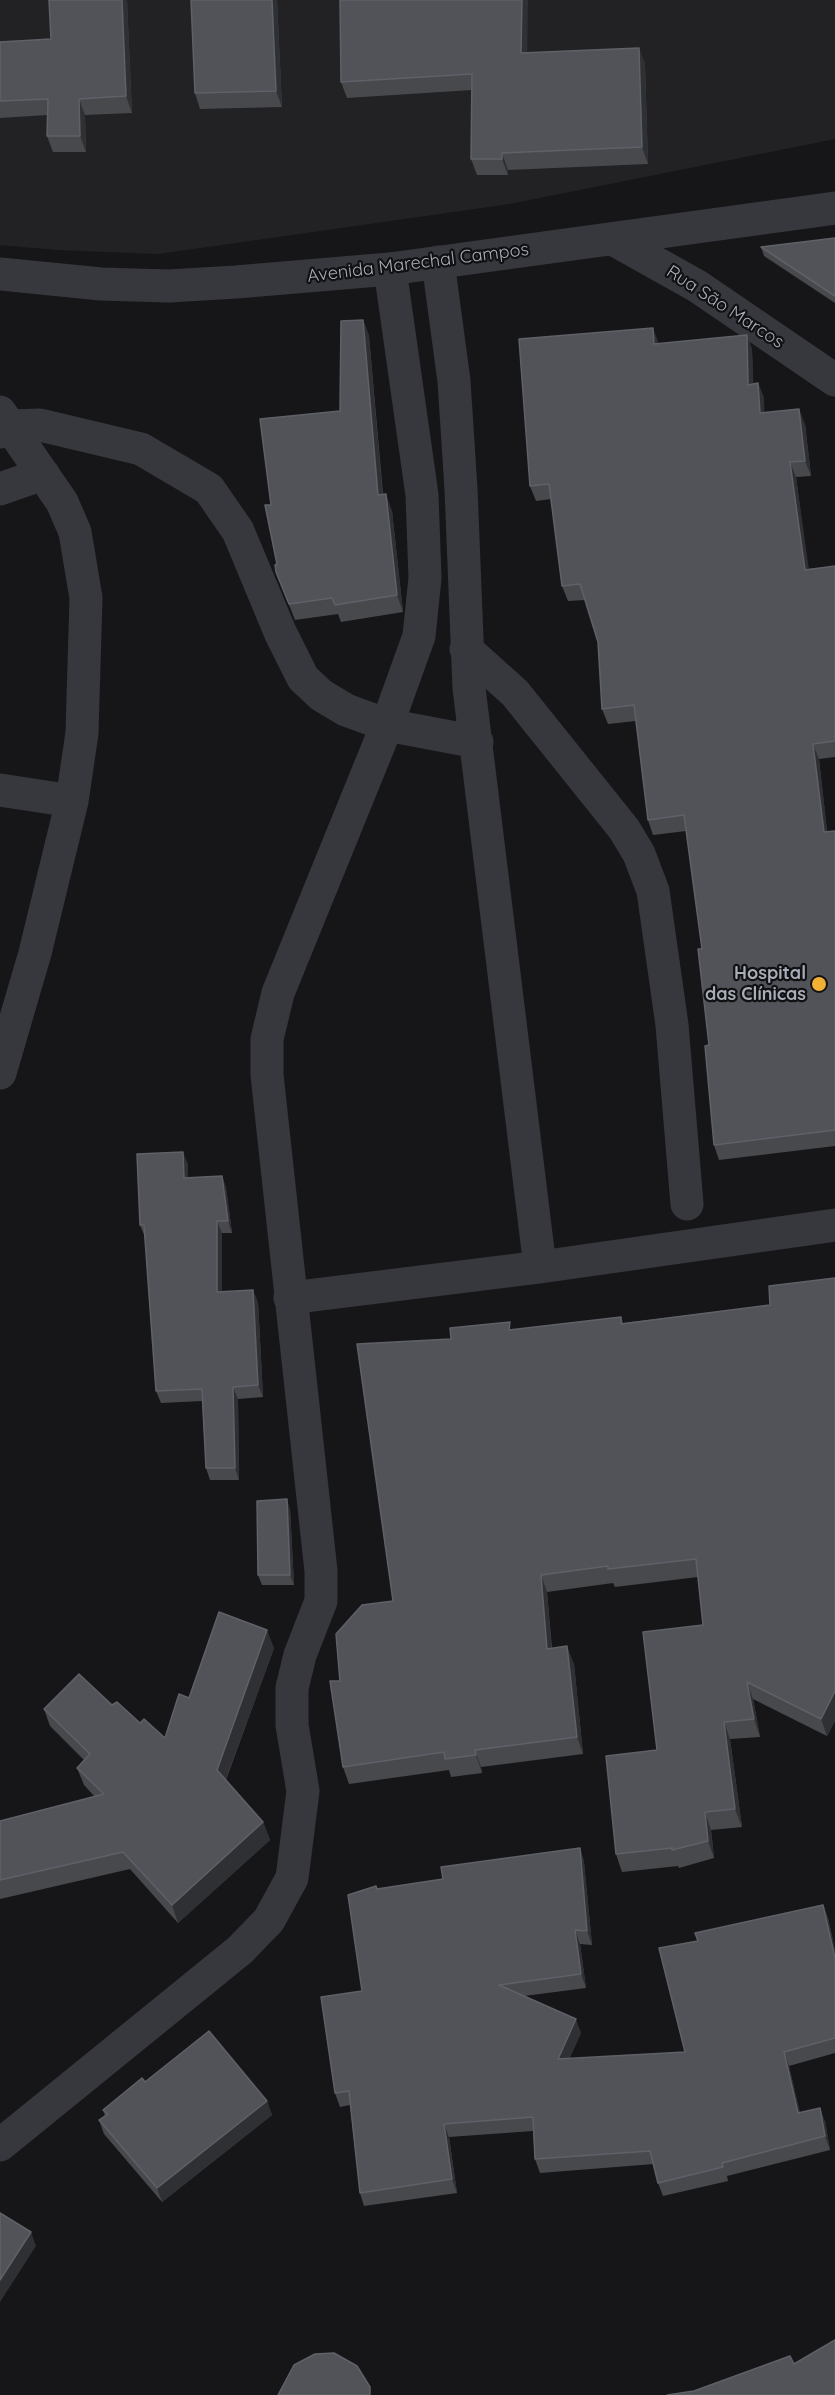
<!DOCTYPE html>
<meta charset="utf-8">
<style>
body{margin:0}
canvas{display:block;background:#161618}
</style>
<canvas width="835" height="2395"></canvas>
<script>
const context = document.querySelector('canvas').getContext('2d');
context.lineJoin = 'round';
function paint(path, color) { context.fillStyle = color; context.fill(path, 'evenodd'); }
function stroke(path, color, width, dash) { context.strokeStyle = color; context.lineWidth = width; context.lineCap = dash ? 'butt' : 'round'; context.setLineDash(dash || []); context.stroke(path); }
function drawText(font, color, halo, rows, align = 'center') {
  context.font = font + ' Quicksand,sans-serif'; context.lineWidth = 4.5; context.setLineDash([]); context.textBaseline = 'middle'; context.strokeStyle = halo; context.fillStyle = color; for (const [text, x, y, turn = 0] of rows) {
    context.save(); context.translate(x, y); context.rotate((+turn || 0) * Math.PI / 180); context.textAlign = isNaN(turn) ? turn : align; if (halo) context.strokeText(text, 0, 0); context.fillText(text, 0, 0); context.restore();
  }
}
paint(new Path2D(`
 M0,0H835V139L509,204L158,254L57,250L0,245Z`), '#222225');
stroke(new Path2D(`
 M613,239L697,286L835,380
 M438,262L454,381L461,489L469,688L540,1267
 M0,412L62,502L75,532L86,598L82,733L72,801L35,953L0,1073
 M0,432L9,426L40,425L141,449L209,489L238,531L280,632L303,678L321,695L346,710L387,725L477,742
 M0,489L43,474
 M466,649L515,693L624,829L639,854L653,891L672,1025L687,1204
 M0,790L72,801
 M290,1298L540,1267L835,1225
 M0,2145L240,1950L269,1920L292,1878L303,1791L292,1725V1688L300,1655L321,1601V1571L267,1075V1039L278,993L387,725L419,636L425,578L422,495L390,269`), '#37383d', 33);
stroke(new Path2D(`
 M0,274L101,284L169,286L236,282L390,269L835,208`), '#37383d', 33);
paint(new Path2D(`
 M127,0L132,113L85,115L86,152H53L47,136V115L0,118V42L51,39Z
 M277,0L282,107L200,109L195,93Z
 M639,48L645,65L648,164L508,170V175H477L471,159L472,90L347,98L341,82L527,53Z
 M835,238V303L764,256L761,247Z
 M363,320L369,336L383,494L392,511L403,612L341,622L338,614L295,620L276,572L277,564L271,505L340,411Z
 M747,335L752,350L753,384L758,383L764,398V413L805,424L811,476L796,477L808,569L835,566V757L819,759L827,832L835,831V1146L719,1160L714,1145L709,1045L702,949L686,831L653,835L648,820L636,721L608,724L602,709L598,642L585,600L568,601L562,586L551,499L536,501L530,486L658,344Z
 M188,1164V1178L222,1176L226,1188L232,1233H222V1292L258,1302L263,1397L238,1399L239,1480H210L206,1468L202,1401L161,1403L156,1391L145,1237L140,1225Z
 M835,1278V1721L827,1736L753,1699L760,1737L730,1739L742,1827L711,1830L714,1858L679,1868L678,1866L622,1872L616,1854L657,1750L703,1625L698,1577L615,1587L613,1583L547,1592L552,1648L574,1664L583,1754L481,1767L482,1773L451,1777L449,1770L349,1784L343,1767L340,1681L393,1601L451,1339L513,1330L621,1317L623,1323L770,1305Z
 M290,1509L294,1585H262L258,1575Z
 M274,1648L226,1780L263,1822L270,1840L178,1923L130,1869L0,1899V1821L95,1797L84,1785L77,1768L84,1760L50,1726L44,1709L112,1705L165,1738L189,1698Z
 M580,1848L584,1862L592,1945L580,1944L586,1988L524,1996L581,2033L569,2059L685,2052L698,1941L823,1905L828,1918L835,1950V2053L789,2066L800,2113L825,2121L830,2150L727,2176L728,2181L663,2196L658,2183L654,2164L540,2173L535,2159L533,2131L449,2137L457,2193L364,2206L360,2193L350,2105L340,2107L335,2093L362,1991L377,1889L443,1879Z
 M145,2082L267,2101L272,2115L162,2202L104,2134L99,2120L105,2116L103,2110Z`), '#47494d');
paint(new Path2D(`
 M122,0H127L132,113L126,96Z
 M272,0H277L282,107L276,91Z
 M522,0H528L527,69L521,53Z
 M639,48L645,65L648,164L642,147Z
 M79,99L85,115L86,152L80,136Z
 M502,153L508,170V175L502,159Z
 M363,320L369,336L384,512L378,495Z
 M653,328L659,344H654Z
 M747,335L752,350L754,400L748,385Z
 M758,383L764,398L765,428L760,413Z
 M799,409L805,424L811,476L805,461Z
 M790,462L796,477L811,585L805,570Z
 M386,494L392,511L403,612L397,595Z
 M813,744L819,759L829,847L824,832Z
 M183,1152L188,1164V1190L184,1178Z
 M222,1176L226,1188L232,1233L228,1221Z
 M217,1221L222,1233V1304L217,1292Z
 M253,1290L258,1302L263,1397L258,1385Z
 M233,1387L238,1399L239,1480L235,1468Z
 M287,1499L290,1509L294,1585L290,1575Z
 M541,1575L547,1592L553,1666L547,1649Z
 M267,1630L274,1648L223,1787L217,1770Z
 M567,1646L574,1664L583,1754L577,1737Z
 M747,1682L753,1699L760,1737L754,1719Z
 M835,1691V1721L827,1736L821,1719Z
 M724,1722L730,1739L742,1827L735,1809Z
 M475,1750L481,1767L482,1773L476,1755Z
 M705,1812L711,1830L714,1858L708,1841Z
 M263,1822L270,1840L178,1923L172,1905Z
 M580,1848L584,1862L592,1945L587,1931Z
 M823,1905L828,1918L835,1950V1958Z
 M575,1930L580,1944L586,1988L581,1974Z
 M576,2019L581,2033L563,2073L558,2059Z
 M784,2052L789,2066L803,2126L798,2113Z
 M267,2101L272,2115L162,2202L157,2188Z
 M820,2108L825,2121L830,2150L825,2136Z
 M444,2124L449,2137L457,2193L452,2179Z
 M31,2232L36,2246L0,2302V2280Z`), '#2f3033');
const building = new Path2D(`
 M49,0H122L126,96L79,99L80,136H47L48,99L0,101V42L51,39Z
 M191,0H272L276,91L195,93Z
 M340,0H522L521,53L639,48L642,147L502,153V159H471L472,74L341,82Z
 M835,238V296L761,247Z
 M363,320L378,495L386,494L397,595L335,605L332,598L289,604L276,572L275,565L277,564L265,505H271L260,419L340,411L341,321Z
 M653,328L654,344L747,335L748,385L758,383L760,413L799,409L805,461L790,462L805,570L835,566V741L813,744L824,832L835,831V1130L714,1145L705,1046L709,1045L698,949H702L684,815L648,820L634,705L602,709L598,642L580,584L562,586L549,484L530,486L519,339Z
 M183,1152L184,1178L222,1176L228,1221H217V1292L253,1290L258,1385L233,1387L235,1468H206L202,1389L156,1391L144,1225H140L137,1154Z
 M835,1278V1691L821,1719L747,1682L754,1719L724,1722L735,1809L705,1812L708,1841L672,1850V1848L616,1854L606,1756L657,1750L643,1632L703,1625L696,1559L608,1569V1566L541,1575L547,1649L567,1646L577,1737L475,1750L476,1755L445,1759L444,1752L343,1767L330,1681H340L336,1634L362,1605L393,1601L357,1344L451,1339L450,1328L510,1322L509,1330L621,1317V1324L770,1305L769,1286Z
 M287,1499L290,1575H258L257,1501Z
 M219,1612L267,1630L217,1770L263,1822L172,1905L123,1852L0,1880V1821L104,1794L77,1768L90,1754L44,1709L79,1674L112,1705L117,1702L140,1723L144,1719L165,1738L179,1694L189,1698Z
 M580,1848L587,1931L575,1930L581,1974L499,1985L576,2019L558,2059L685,2052L659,1948L698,1941L695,1933L823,1905L835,1958V2038L784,2052L798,2113L820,2108L825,2136L722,2163L723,2167L658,2183L650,2151L535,2159L533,2117L444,2124L452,2179L360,2193L349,2091L335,2093L321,1997L362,1991L348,1895L376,1886L377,1889L443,1879L441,1867Z
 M209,2031L267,2101L157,2188L99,2120L108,2114L103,2110L142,2078L145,2082Z
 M0,2213L31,2232L0,2280Z
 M835,2340V2395H667L694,2391L790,2356L794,2364Z
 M334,2353L357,2366L370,2387V2395H278L294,2365L315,2354Z`);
paint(building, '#525359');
stroke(building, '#5f6168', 1.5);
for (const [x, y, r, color] of [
 [819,984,8,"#f2b134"]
]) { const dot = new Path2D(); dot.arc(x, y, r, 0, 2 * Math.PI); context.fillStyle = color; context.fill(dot); stroke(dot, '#111113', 2); }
drawText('18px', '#a8adb8', '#111113', [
 ["Avenida Marechal Campos",418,263,-7],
 ["Rua São Marcos",725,307,33]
]);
drawText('bold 18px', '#a8adb8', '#111113', [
 ["Hospital",806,974],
 ["das Clínicas",806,995]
], 'right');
</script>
